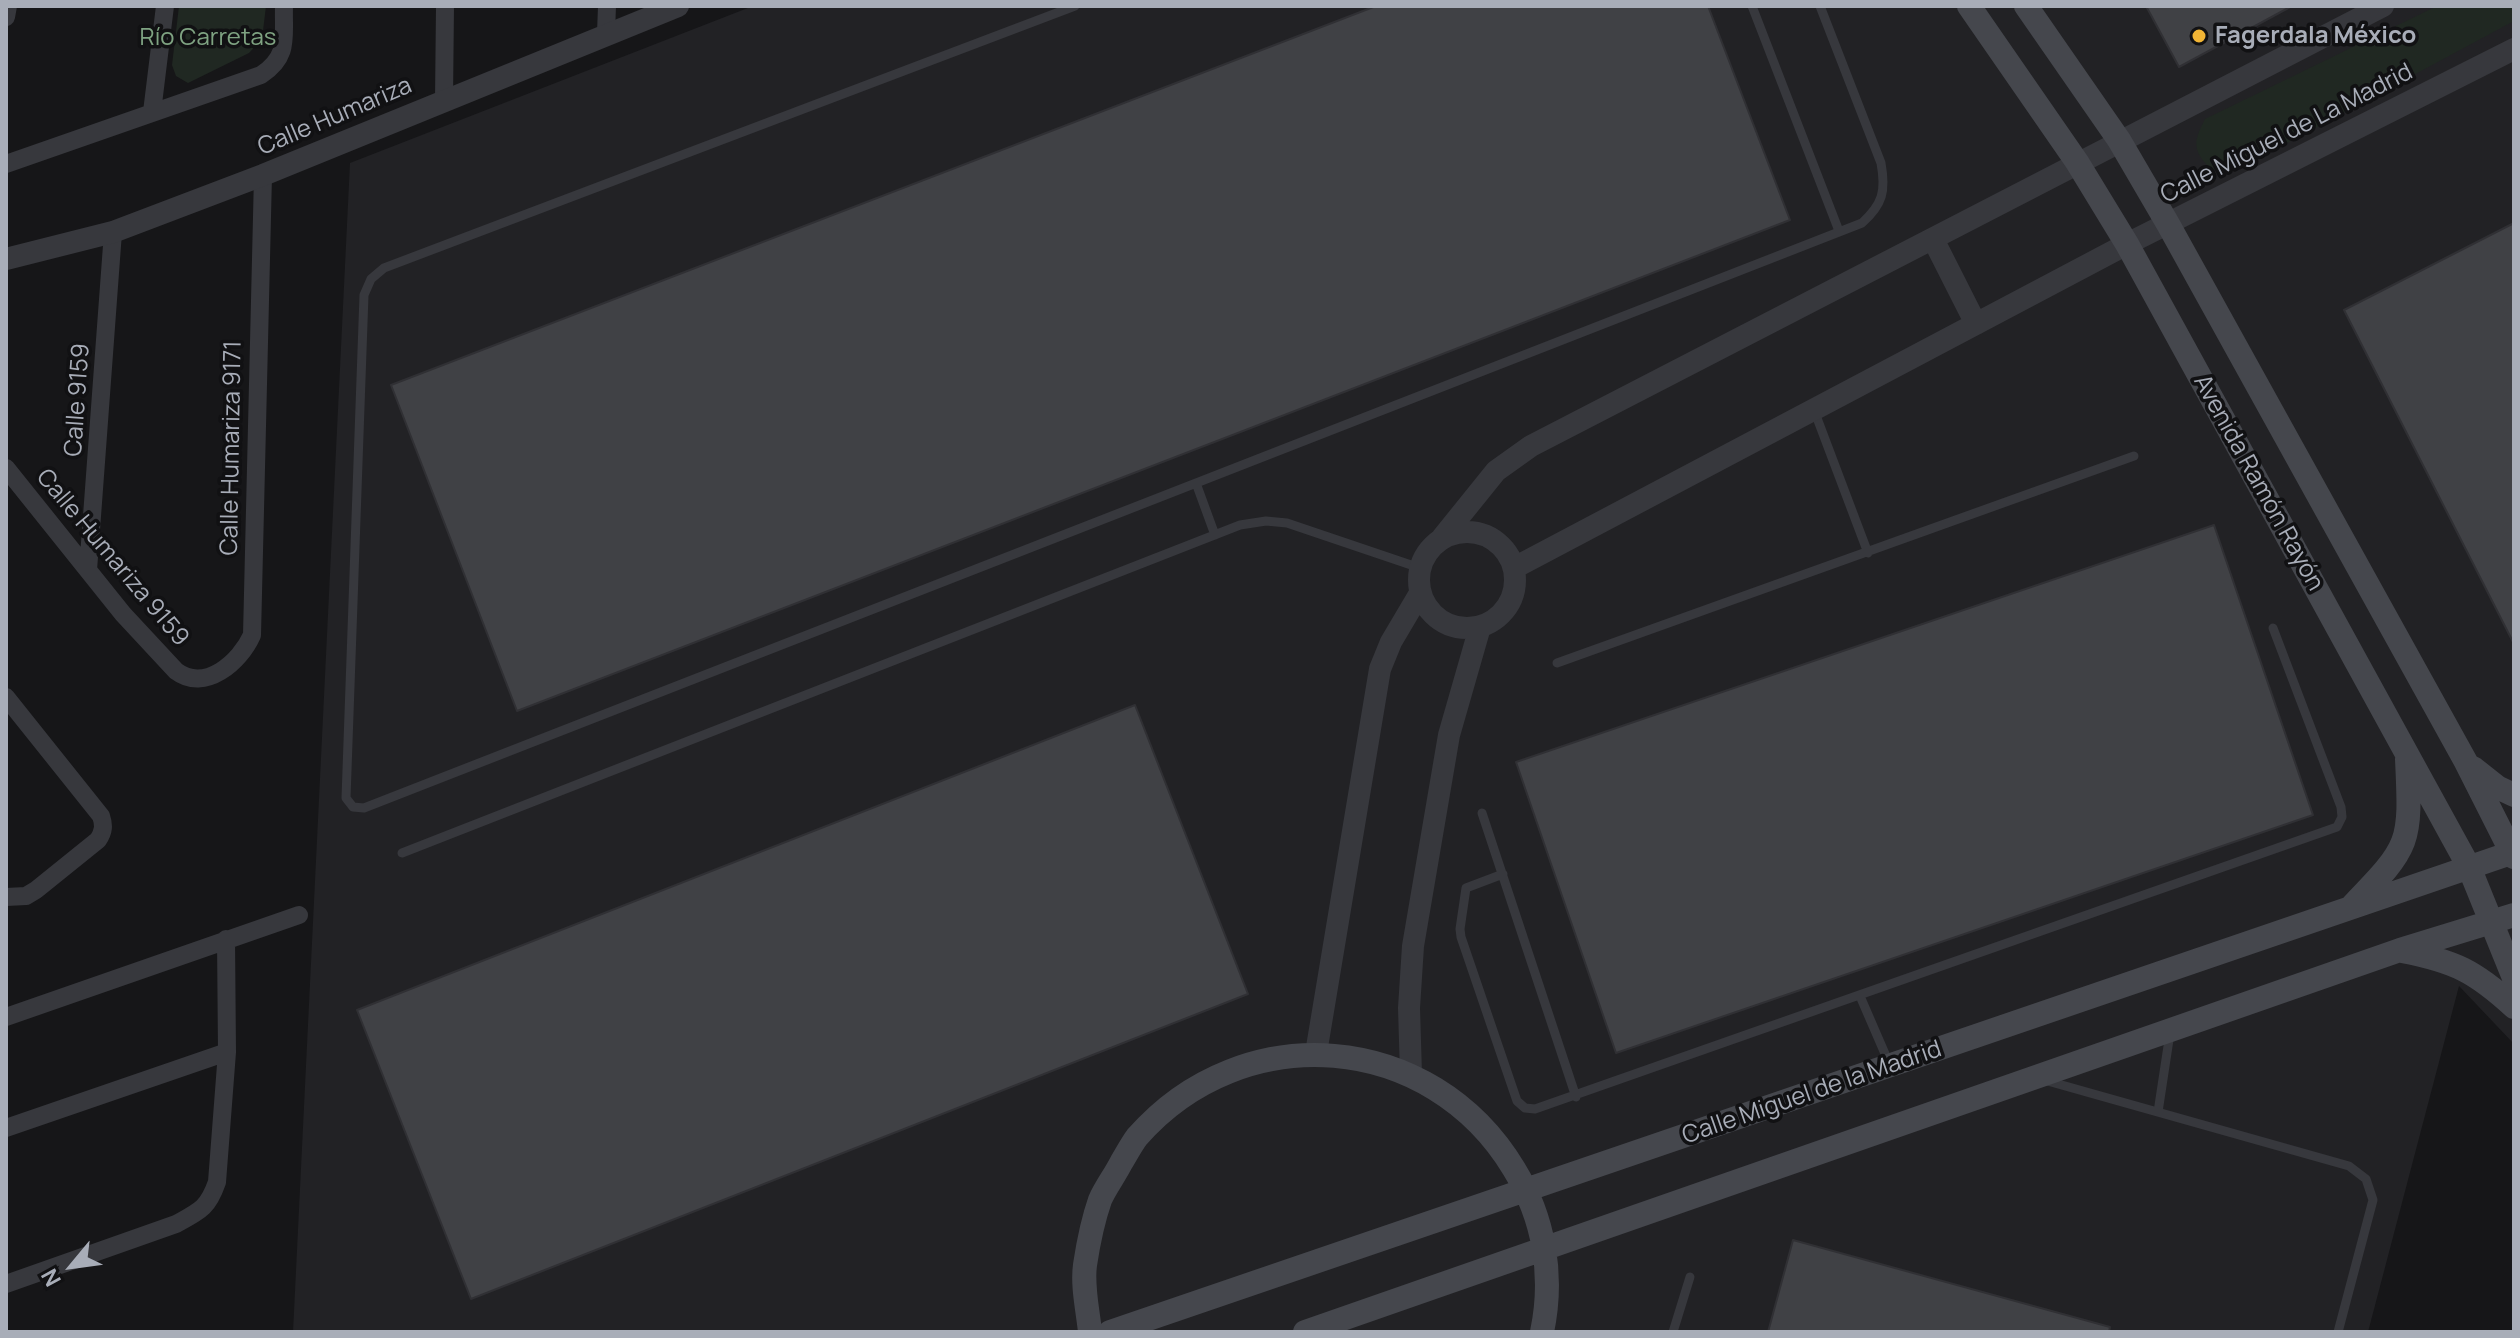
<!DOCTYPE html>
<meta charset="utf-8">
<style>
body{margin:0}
#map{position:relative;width:2520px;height:1338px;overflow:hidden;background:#161618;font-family:Manrope,sans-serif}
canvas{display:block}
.frame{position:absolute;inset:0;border:8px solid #a8adb8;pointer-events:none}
.north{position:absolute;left:32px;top:1226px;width:80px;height:80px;-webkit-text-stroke:6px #111113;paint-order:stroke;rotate:241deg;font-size:22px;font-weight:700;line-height:32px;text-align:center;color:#a8adb8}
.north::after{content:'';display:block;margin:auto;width:28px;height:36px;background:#a8adb8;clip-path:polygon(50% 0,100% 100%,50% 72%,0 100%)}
</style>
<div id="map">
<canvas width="2520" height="1338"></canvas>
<div class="frame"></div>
<div class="north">N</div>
</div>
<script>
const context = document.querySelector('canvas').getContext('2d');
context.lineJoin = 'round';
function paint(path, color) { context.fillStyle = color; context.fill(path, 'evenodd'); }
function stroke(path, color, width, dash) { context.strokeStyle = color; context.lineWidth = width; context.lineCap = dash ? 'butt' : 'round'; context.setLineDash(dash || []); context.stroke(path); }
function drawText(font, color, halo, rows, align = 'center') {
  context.font = font + ' Manrope,sans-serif'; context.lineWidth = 7; context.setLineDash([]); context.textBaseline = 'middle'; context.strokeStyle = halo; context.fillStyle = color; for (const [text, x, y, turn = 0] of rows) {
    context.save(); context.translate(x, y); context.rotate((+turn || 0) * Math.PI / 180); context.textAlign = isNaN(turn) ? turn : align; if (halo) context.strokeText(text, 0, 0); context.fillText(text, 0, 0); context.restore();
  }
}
paint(new Path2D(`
 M753,6H2514V1044L2459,986L2368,1332H293L350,163Z`), '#222225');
paint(new Path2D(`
 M179,6H266L262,39L249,53L188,83L176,76L172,65Z
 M2437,6H2514V21L2237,170H2212C2192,151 2193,142 2205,119Z`), '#202822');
const building = new Path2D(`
 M1376,6H1708L1790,220L517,711L391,385Z
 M2146,6H2292L2179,67Z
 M2514,223V644L2344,310Z
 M2214,525L2313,815L1616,1053L1516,762Z
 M1135,705L1248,994L471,1299L357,1010Z
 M1793,1240L2110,1327L2109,1332H1768Z`);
paint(building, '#404145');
stroke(building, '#303034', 2);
stroke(new Path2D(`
 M1075,6L384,268L371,279L364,295L346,798L353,807L364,808L1862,223C1883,204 1886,191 1881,163L1820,6
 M1752,6L1839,231
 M1814,410L1868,553
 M1196,483L1215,535
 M1557,663L2134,456
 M1482,813L1576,1097
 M402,853L1240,525L1266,521L1287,523L1420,568
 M1503,874L1466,888L1460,929L1461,937L1517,1101L1525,1108L1535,1109L2337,827L2342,817L2341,807L2273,628
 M1860,996L1889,1063
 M2044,1080L2349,1166L2366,1179L2373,1200L2338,1332
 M2158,1112L2170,1033
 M1673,1332L1690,1277`), '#37383d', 9);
stroke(new Path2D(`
 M6,17L8,6
 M606,33L607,6
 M444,100L445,6
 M152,112L165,6
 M6,164L261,75C290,56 283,37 284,6
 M6,468L123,614L176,671C205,693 240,662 252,635L263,175
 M88,570L113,232
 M6,697L101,816C104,825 104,831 98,840L36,890L26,896L6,897
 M6,1017L299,915
 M6,1128L227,1052
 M6,1284L176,1224C200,1211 208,1208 217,1182L227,1052L226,939`), '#37383d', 18);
stroke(new Path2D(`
 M1933,239L1976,324
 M6,259L113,232L263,175L678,6
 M1419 580a48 48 0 1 1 96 0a48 48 0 1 1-96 0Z
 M1442,538L1496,471L1531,446L2383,6
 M1514,568L2127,244L2514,49
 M1316,1053L1380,669L1391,642L1420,593
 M1411,1074L1409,1008L1413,946L1449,735L1480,627`), '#37383d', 22);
stroke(new Path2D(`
 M1969,6L2077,162L2127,244L2469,867L2514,978
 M2026,6L2119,140L2168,224L2466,762L2514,857
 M2473,768L2497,787L2514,795
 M2352,906C2411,845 2411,844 2407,759
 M2402,951C2454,961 2475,971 2514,1007
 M1090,1332C1088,1311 1082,1286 1085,1265C1088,1245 1093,1220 1100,1200C1105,1188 1115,1175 1121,1163C1126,1155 1131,1145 1137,1137C1243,1016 1431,1031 1514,1169C1544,1218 1554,1275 1542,1332
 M1110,1332L2514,852
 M1305,1332L2400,950L2514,915`), '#45474d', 24);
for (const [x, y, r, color] of [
 [2199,36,8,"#f2b535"]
]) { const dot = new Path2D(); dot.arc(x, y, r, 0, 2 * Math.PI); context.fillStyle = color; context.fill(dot); stroke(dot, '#111113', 3); }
drawText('bold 24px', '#a8adb8', '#111113', [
 ["Fagerdala México",2215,36]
], 'left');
drawText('24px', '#7fa382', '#111113', [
 ["Río Carretas",208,38]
]);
drawText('24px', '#a8adb8', '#111113', [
 ["Calle Humariza",335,117,-23],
 ["Calle Miguel de La Madrid",2287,134,-27],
 ["Calle 9159",78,400,-86],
 ["Calle Humariza 9171",232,448,-89],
 ["Avenida Ramón Rayón",2258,483,61],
 ["Calle Humariza 9159",112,558,50],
 ["Calle Miguel de la Madrid",1812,1093,-19]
]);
</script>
